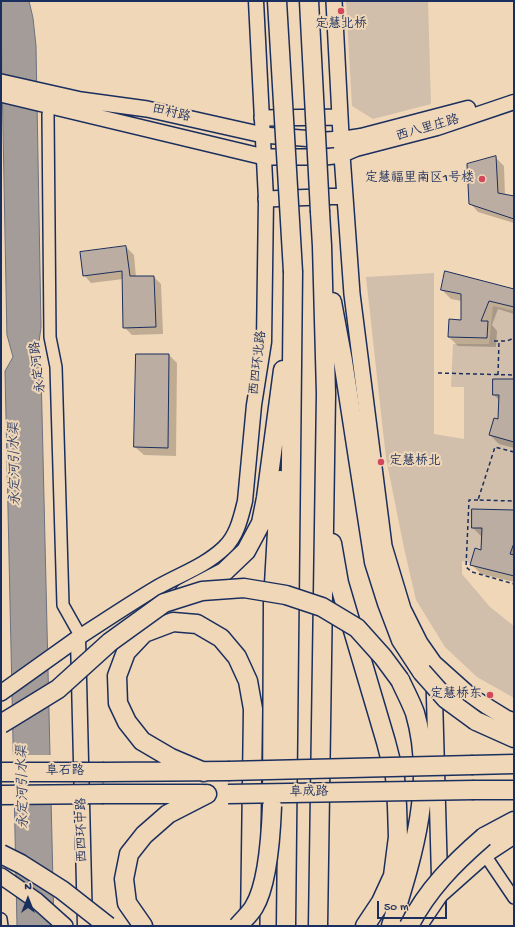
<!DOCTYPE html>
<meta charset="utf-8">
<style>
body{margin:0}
#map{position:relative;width:515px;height:927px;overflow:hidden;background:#f0d7b8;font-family:"Gochi Hand",sans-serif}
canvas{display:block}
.frame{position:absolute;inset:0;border:2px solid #1b2f5e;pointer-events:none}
.north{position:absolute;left:8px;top:879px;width:40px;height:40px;-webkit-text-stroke:3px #f0d7b8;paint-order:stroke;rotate:0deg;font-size:11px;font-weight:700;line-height:16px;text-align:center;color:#1b2f5e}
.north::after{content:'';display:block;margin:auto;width:14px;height:18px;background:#1b2f5e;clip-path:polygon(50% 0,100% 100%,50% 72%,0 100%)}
.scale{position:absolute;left:377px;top:901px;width:70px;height:18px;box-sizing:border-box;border:2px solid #1b2f5e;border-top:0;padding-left:5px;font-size:12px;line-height:14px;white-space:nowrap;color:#1b2f5e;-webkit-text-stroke:3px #f0d7b8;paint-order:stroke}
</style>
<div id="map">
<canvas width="515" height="927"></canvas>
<div class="frame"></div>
<div class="north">N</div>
<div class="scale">50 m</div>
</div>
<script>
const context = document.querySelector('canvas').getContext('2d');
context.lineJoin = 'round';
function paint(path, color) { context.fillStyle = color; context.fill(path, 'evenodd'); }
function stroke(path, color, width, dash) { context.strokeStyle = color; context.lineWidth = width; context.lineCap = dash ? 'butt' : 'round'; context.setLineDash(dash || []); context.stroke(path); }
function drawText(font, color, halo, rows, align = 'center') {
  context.font = font + ' "Gochi Hand","LXGW WenKai TC",sans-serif'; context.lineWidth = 4; context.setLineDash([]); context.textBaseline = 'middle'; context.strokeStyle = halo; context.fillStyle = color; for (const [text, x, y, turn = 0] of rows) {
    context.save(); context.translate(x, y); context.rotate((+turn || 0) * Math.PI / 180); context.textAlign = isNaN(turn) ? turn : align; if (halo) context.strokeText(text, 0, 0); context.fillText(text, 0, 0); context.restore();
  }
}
paint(new Path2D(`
 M346,1H428L431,104L373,119L352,106Z
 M434,273V434L464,439V387H451L453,344H489L493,306L514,311V573L462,561V574L490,607L514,626V698L477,677L445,647L416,600L404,548L386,458L366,277Z`), '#d1bfab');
const water = new Path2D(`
 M1,1H29L33,18L36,46L41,327L37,357L41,371L54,926H17L5,371L13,357L7,335Z`);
paint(water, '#a49c98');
stroke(water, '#6d7081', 1);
paint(new Path2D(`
 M12,755H52L54,802L13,803Z`), '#f0d7b8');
paint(new Path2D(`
 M495,157L504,166L505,196L514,197V223L478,212L470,203Z
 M126,247L134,255L136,277H154L161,284L163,334L132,335L124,327L123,279L91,283L84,275Z
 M442,290H514V314L498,309L492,325L497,331L496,347L458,346L449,337L462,321V301L451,299Z
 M137,355H169L177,363L176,456L144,455L135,447Z
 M514,380V448L499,444L490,435L499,420L500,401L494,395Z
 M514,511V582L481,574L472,565L482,551V537L473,528Z`), '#0003');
const building = new Path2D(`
 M496,156L498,193L514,196V219L469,204L467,164Z
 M126,246L130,276H154L156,327L123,328L122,271L83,276L80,252Z
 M445,271L514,289V307L489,301L481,321H488L487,338L448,337L449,319L461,320V294L441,290Z
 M136,354H169L168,448L134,447Z
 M493,379H514V442L489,435L494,418L498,419L499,395H493Z
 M472,509L514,510V543L510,554L514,555V576L470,565L475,548L481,550L482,528H472Z`);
paint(building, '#bbada2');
stroke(building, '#1b2f5e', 1);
const minor = new Path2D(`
 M48,114L50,337L56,367L63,605L81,637
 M485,855L514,898
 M1,919L2,926`);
const tertiary = new Path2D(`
 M341,139L361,136L468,108
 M342,155L356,149L437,128L514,102
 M85,926L78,638C104,621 131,603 158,587C181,574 205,566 224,548C237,536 241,517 245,501L254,405L264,342L266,199L256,1`);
const secondary = new Path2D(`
 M334,1L342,155L352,294L384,546L403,609L420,643L434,663L472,697L506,718L514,721
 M1,82L81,100L147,109L263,135L326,140L341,139
 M1,94L264,157H325L342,155
 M262,118L340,117
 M266,199L345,196
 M434,680L440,895
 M1,693L78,638
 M1,876L37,901L65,926
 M419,926L440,895L485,855L514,836`);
const trunk = new Path2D(`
 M332,302L343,361L374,562L387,603L401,640L422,672
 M332,543L339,583L386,742L395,777L397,806L398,837L393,876L381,902L365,926
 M184,593L224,572L246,551L261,523L266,498L283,370
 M476,721L514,738
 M473,765L514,764
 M104,772L228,771
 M204,772L171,758L142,741L127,722L118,703L117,676L126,652L144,633L173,622L197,624L221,638L237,657L248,681L253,709L250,926
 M474,790H514
 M104,794H203
 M272,806L273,601L280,480
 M484,837L514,821
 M143,926L127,903L124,879L129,854L144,835L168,814L207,794
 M286,926L293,272
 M318,926L326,394L322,246L320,212
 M391,926C412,858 436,785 415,713C411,702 405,691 400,680`);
stroke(minor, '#1b2f5e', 14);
stroke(tertiary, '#1b2f5e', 17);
stroke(secondary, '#1b2f5e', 18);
stroke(trunk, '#1b2f5e', 21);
stroke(new Path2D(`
 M494,341H507L514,338
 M438,373L514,375
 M498,375L499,341
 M514,452L495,447L478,500L514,501
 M478,500H469L466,567L472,572L514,584`), '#1b2f5e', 1.5, [4, 3]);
stroke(minor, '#f0d7b8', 11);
stroke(tertiary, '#f0d7b8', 14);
stroke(secondary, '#f0d7b8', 15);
stroke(trunk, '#f0d7b8', 18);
const trunkBridge = new Path2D(`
 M277,1L293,272
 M309,1L320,212
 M422,672L446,699L476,721
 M1,724L58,689L110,642L164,603L202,591L244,588L286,595L322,607L357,628L383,657L400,680
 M228,771L473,765
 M1,772H104
 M228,794L474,790
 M1,795L104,794
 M1,854L21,864L62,890L108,926
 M238,926C243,920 250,914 254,907C268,884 271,833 272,806
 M409,926C427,890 454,863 484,837`);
stroke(trunkBridge, '#1b2f5e', 21, []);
stroke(trunkBridge, '#f0d7b8', 18);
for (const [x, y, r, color] of [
 [341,11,4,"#d1495b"],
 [482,179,4,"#d1495b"],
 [381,462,4,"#d1495b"],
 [490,695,4,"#d1495b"]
]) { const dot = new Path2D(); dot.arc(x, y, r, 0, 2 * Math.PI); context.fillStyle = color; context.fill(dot); stroke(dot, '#f0d7b8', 1.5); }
drawText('13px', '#1b2f5e', '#f0d7b8', [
 ["定慧北桥",341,25,"center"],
 ["定慧福里南区1号楼",474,179],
 ["定慧桥北",389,462,"left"],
 ["定慧桥东",482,695]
], 'right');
drawText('13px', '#1b2f5e', '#f0d7b8', [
 ["田村路",171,114,13],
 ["西八里庄路",428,129,-16],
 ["西四环北路",259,363,-83],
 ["永定河路",39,367,-97],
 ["阜石路",65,772],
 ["阜成路",309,793,-1],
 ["西四环中路",83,830,-91]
]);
drawText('italic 14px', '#36456a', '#f0d7b8', [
 ["永定河引水渠",16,464,-91],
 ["永定河引水渠",24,787,-91]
]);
</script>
